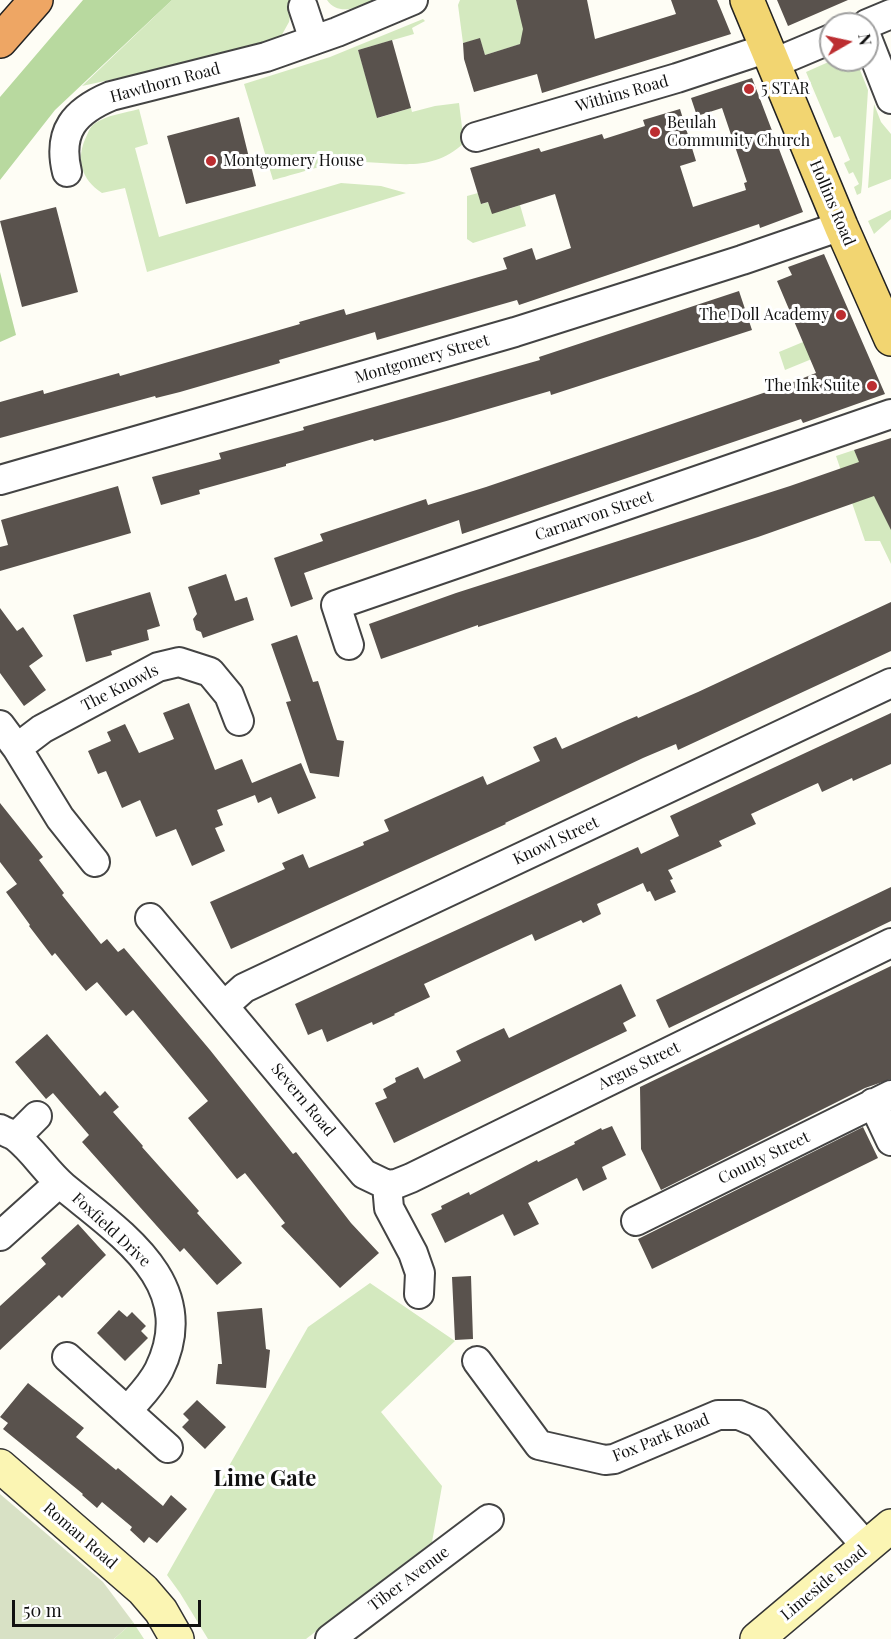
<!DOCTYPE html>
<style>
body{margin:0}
#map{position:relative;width:891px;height:1639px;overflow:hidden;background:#fefdf5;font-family:"Playfair Display",serif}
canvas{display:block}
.north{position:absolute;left:819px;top:12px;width:60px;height:60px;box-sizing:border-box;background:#fff;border:2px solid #a0a0a0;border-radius:50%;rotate:81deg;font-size:16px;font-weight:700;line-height:24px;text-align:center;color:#111}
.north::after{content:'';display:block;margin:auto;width:21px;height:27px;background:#bc2e31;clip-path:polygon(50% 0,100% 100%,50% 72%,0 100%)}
.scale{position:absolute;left:12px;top:1600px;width:189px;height:27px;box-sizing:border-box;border:3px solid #111;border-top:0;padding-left:8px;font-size:18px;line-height:21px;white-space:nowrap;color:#111;-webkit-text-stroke:4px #fff;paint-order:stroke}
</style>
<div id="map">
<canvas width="891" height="1639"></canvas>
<div class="north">N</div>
<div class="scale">50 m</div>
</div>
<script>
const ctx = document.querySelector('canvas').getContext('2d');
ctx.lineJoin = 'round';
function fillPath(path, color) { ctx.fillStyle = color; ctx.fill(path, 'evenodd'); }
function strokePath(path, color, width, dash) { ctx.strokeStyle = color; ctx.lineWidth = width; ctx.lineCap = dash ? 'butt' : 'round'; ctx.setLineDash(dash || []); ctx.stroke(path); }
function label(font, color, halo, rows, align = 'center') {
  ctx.font = font + ' "Playfair Display",serif'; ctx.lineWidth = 6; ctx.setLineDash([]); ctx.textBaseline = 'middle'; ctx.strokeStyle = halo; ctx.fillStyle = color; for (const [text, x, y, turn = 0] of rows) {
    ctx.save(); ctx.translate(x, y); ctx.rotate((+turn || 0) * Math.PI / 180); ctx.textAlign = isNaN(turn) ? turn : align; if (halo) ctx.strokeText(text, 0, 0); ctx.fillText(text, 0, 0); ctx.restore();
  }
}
const green = new Path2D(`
 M172 0H293L289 22 279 40 196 61 82 86Z
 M327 0H373C359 7 339 17 327 0Z
 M460 0H516L537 74 533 75 524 43 485 55 480 39 463 43 458 5Z
 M423 19 425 21 412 28 414 34 358 50 378 118 411 108 412 112 435 106 459 103 464 143C428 177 388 159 345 162 325 164 293 175 273 180L244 84 330 57Z
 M833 60H856L868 90 862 184 861 193 857 195 854 187 859 184 853 172 849 174 844 163 850 160 840 136 834 138 806 72Z
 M874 104 881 122 891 134V179L868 188Z
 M139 109 148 144 135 148 159 237 341 183 381 186 406 193 147 272 125 188 102 193C81 179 75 159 87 135 89 131 90 127 94 124 106 115 125 113 139 109Z
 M478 193 482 204 505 197 509 209 520 205 526 226 473 243 467 239V196Z
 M891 210V219L874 234 868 221Z
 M803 342 824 354 785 370 779 352Z
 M854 450 891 528V564L880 541H865L836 456Z
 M370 1283 455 1341 381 1412 442 1486 432 1542 306 1639H208L180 1593 167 1575 308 1327Z
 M133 1622 144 1639H114Z`);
const forest = new Path2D(`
 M83 0H172L55 110 0 180V97Z
 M0 272 16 335 0 342Z`);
const cemetery = new Path2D(`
 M0 1494 103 1582 133 1622 114 1639H0Z`);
const building = new Path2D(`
 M516 0H587L595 39 676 14 671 0H717L731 34 542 93 537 74 474 92 464 59 463 43 480 38 485 55 520 44 523 29Z
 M777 0H848L788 26Z
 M392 40 411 108 377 118 358 50Z
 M752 78 803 212 760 228 759 224 519 305 517 300 377 340 375 332 279 360 280 363 180 392 156 398 155 396 0 438V402L43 390 44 394 119 373 120 376 300 324 299 322 344 309 346 315 447 286 507 269 503 258 532 248 536 260 571 248 555 194 492 214 488 202 481 204 470 168 539 148 541 152 602 134 604 139 645 126 643 120 680 109 696 161 680 166 693 207 746 190 744 183 747 182 722 108 697 116 691 98Z
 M239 117 256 186 186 204 167 136Z
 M56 207 78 292 22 307 0 221Z
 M824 254 885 394 803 423 801 419 462 534 459 520 304 573 313 599 291 607 274 558 323 541 320 534 426 499 428 505 486 487 778 388 816 373 777 281 792 275 788 267Z
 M739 291 752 330 551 395 550 391 450 420 374 441 373 439 286 464V466L199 490 200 494 161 505 152 477 221 459 219 453 304 430 303 427 540 360 539 357Z
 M891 438V530L874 496 758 537 478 627V625L381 659 369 624 456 593 790 486 859 462 854 450Z
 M118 486 131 533 0 571V547L8 545 1 520Z
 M226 574 235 601 247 597 254 620 203 638 201 632 196 630 193 619 197 614 188 587Z
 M150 592 160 626 147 630 149 640 111 651 112 655 86 662 73 615Z
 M891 602V651L678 750 676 744 643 758 505 823 506 824 231 949 210 902 285 869 282 863 303 854 309 868 364 845 363 842 389 831 384 820 483 776 487 785 540 761 533 747 556 737 562 749 625 721 637 716 638 718 698 692Z
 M0 608 17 631 23 627 43 656 29 666 46 690 24 706 0 673Z
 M297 635 313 682 318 681 337 740 344 741 339 777 310 773 286 702 291 701 271 644Z
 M189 703 215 770 242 759 252 783 301 763 316 798 278 814 271 797 258 803 255 795 217 810 223 825 215 828 225 851 192 866 176 829 156 837 140 800 122 808 106 771 98 774 88 751 111 741 107 732 125 724 139 753 174 739 163 713Z
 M891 713V764L853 781 852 778 822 792 818 783 751 814 756 824 719 841 722 846 668 870 673 879 670 880 676 892 655 901 650 891 647 892 643 883 597 904 601 914 583 923 581 920 535 941 532 934 424 984 430 997 394 1014 395 1015 373 1025 372 1022 327 1042 322 1029 308 1035 295 1004 638 847 641 854 679 836 670 816Z
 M0 803 43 857 39 860 64 893 62 895 101 944 107 939 118 952 124 948 210 1050 293 1154 296 1152 351 1223 379 1253 340 1288 281 1226 285 1223 245 1173 237 1179 188 1118 208 1101 133 1010 126 1016 97 982 86 991 55 953 52 956 29 926 30 925 6 892 17 884 0 862Z
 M891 887V921L669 1028 656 1000Z
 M891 966V1079L865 1088 661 1190 641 1149 640 1087Z
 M621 984 636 1016 623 1023 627 1031 394 1143 375 1103 387 1098 383 1089 396 1082 395 1078 418 1067 424 1079 461 1061 456 1051 468 1045 504 1028 509 1038Z
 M47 1034 100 1096 105 1091 119 1107 113 1112 143 1146 142 1147 199 1211 197 1213 242 1263 217 1285 184 1248 180 1252 82 1142 89 1135 53 1093 46 1099 15 1062Z
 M612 1126 626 1155 602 1167 607 1179 583 1191 577 1178 528 1203 539 1224 514 1236 503 1214 445 1243 431 1214 442 1209 441 1206 469 1192 470 1195 537 1160 538 1162 575 1144 574 1142 601 1128 602 1130Z
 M863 1127 878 1158 652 1269 638 1239Z
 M78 1224 106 1255 62 1298 59 1295 0 1350V1306L46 1264 41 1258Z
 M471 1276 473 1339 455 1340 452 1277Z
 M262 1308 266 1349 270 1350 266 1388 216 1384 218 1364H222L217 1312Z
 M119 1310 127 1317 132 1312 146 1326 141 1331 148 1338 125 1361 97 1333Z
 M28 1383 84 1428 76 1437 116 1470 118 1468 163 1506 171 1495 187 1509 157 1543 149 1537 144 1543 130 1530 132 1527 102 1502 97 1508 82 1495 83 1494 3 1429 8 1423 0 1417Z
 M197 1400 226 1427 205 1449 182 1427 189 1420 183 1414Z`);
const street = new Path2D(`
 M303 7 314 40
 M867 24 891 14
 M867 38 891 99
 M774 63 831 39
 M476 137 677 78 768 48
 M67 172C57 131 75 111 111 96L266 57 337 32 413 0
 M0 480 515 332 742 260 841 226
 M349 645 336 605 891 414
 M0 725 17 748 60 818 95 862
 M17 748 42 729 158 667 179 662 210 672 229 695 239 721
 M150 918 364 1174 387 1185
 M225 1005 244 988 891 683
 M873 1103 891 1141
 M0 1129C5 1132 12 1134 16 1137 34 1151 46 1172 64 1187 121 1234 201 1284 159 1370 151 1386 139 1397 128 1410
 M16 1137 37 1116
 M387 1185 396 1184 411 1178 891 943
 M387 1185 389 1208 413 1253 420 1273 419 1294
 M636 1221 891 1095
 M0 1236 59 1183
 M67 1357 168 1448
 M477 1361 539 1445 605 1460 614 1459 718 1415H739L758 1423 867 1547
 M330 1639 489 1519`);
const secondary = new Path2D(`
 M0 1466 143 1590 161 1611 177 1639
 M757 1639 891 1526`);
const primary = new Path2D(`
 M747 0 841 226 891 339`);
const highway = new Path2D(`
 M0 41 36 0`);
const markers = [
 [749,89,6,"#bc2e31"],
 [655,132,6,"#bc2e31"],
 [211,161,6,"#bc2e31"],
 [841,315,6,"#bc2e31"],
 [872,386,6,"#bc2e31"]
];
const streetNames = [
 ["Hawthorn Road",165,83,-15],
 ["Withins Road",622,94,-16],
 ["Hollins Road",832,203,67],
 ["Montgomery Street",422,359,-16],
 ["Carnarvon Street",594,516,-19],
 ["The Knowls",120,688,-27],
 ["Knowl Street",556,841,-25],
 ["Argus Street",639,1066,-26],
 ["Severn Road",303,1100,50],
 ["County Street",764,1158,-26],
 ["Foxfield Drive",111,1230,43],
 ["Fox Park Road",661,1438,-22],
 ["Roman Road",80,1536,41],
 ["Tiber Avenue",409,1579,-37],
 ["Limeside Road",824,1583,-40]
];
const poiNames = [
 ["5 STAR",761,89],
 ["Beulah",667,123],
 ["Community Church",667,141],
 ["Montgomery House",223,161],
 ["The Doll Academy",829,315,"right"],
 ["The Ink Suite",860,386,"right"]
];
const districtNames = [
 ["Lime Gate",265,1479]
];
fillPath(green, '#d4e9bf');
fillPath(forest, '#b8d99f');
fillPath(cemetery, '#d8e1c5');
fillPath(building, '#59524d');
strokePath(street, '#444', 32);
strokePath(secondary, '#333', 36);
strokePath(primary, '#222', 36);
strokePath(highway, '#222', 36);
strokePath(street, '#fff', 28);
strokePath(secondary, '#fbf5b3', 33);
strokePath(primary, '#f2d571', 33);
strokePath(highway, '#eea664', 33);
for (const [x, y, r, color] of markers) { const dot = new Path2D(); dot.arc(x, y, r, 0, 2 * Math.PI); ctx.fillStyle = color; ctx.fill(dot); strokePath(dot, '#fff', 2); }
label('16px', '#111', '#fff', streetNames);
label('16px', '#111', '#fff', poiNames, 'left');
label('bold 22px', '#111', '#fff', districtNames);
</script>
